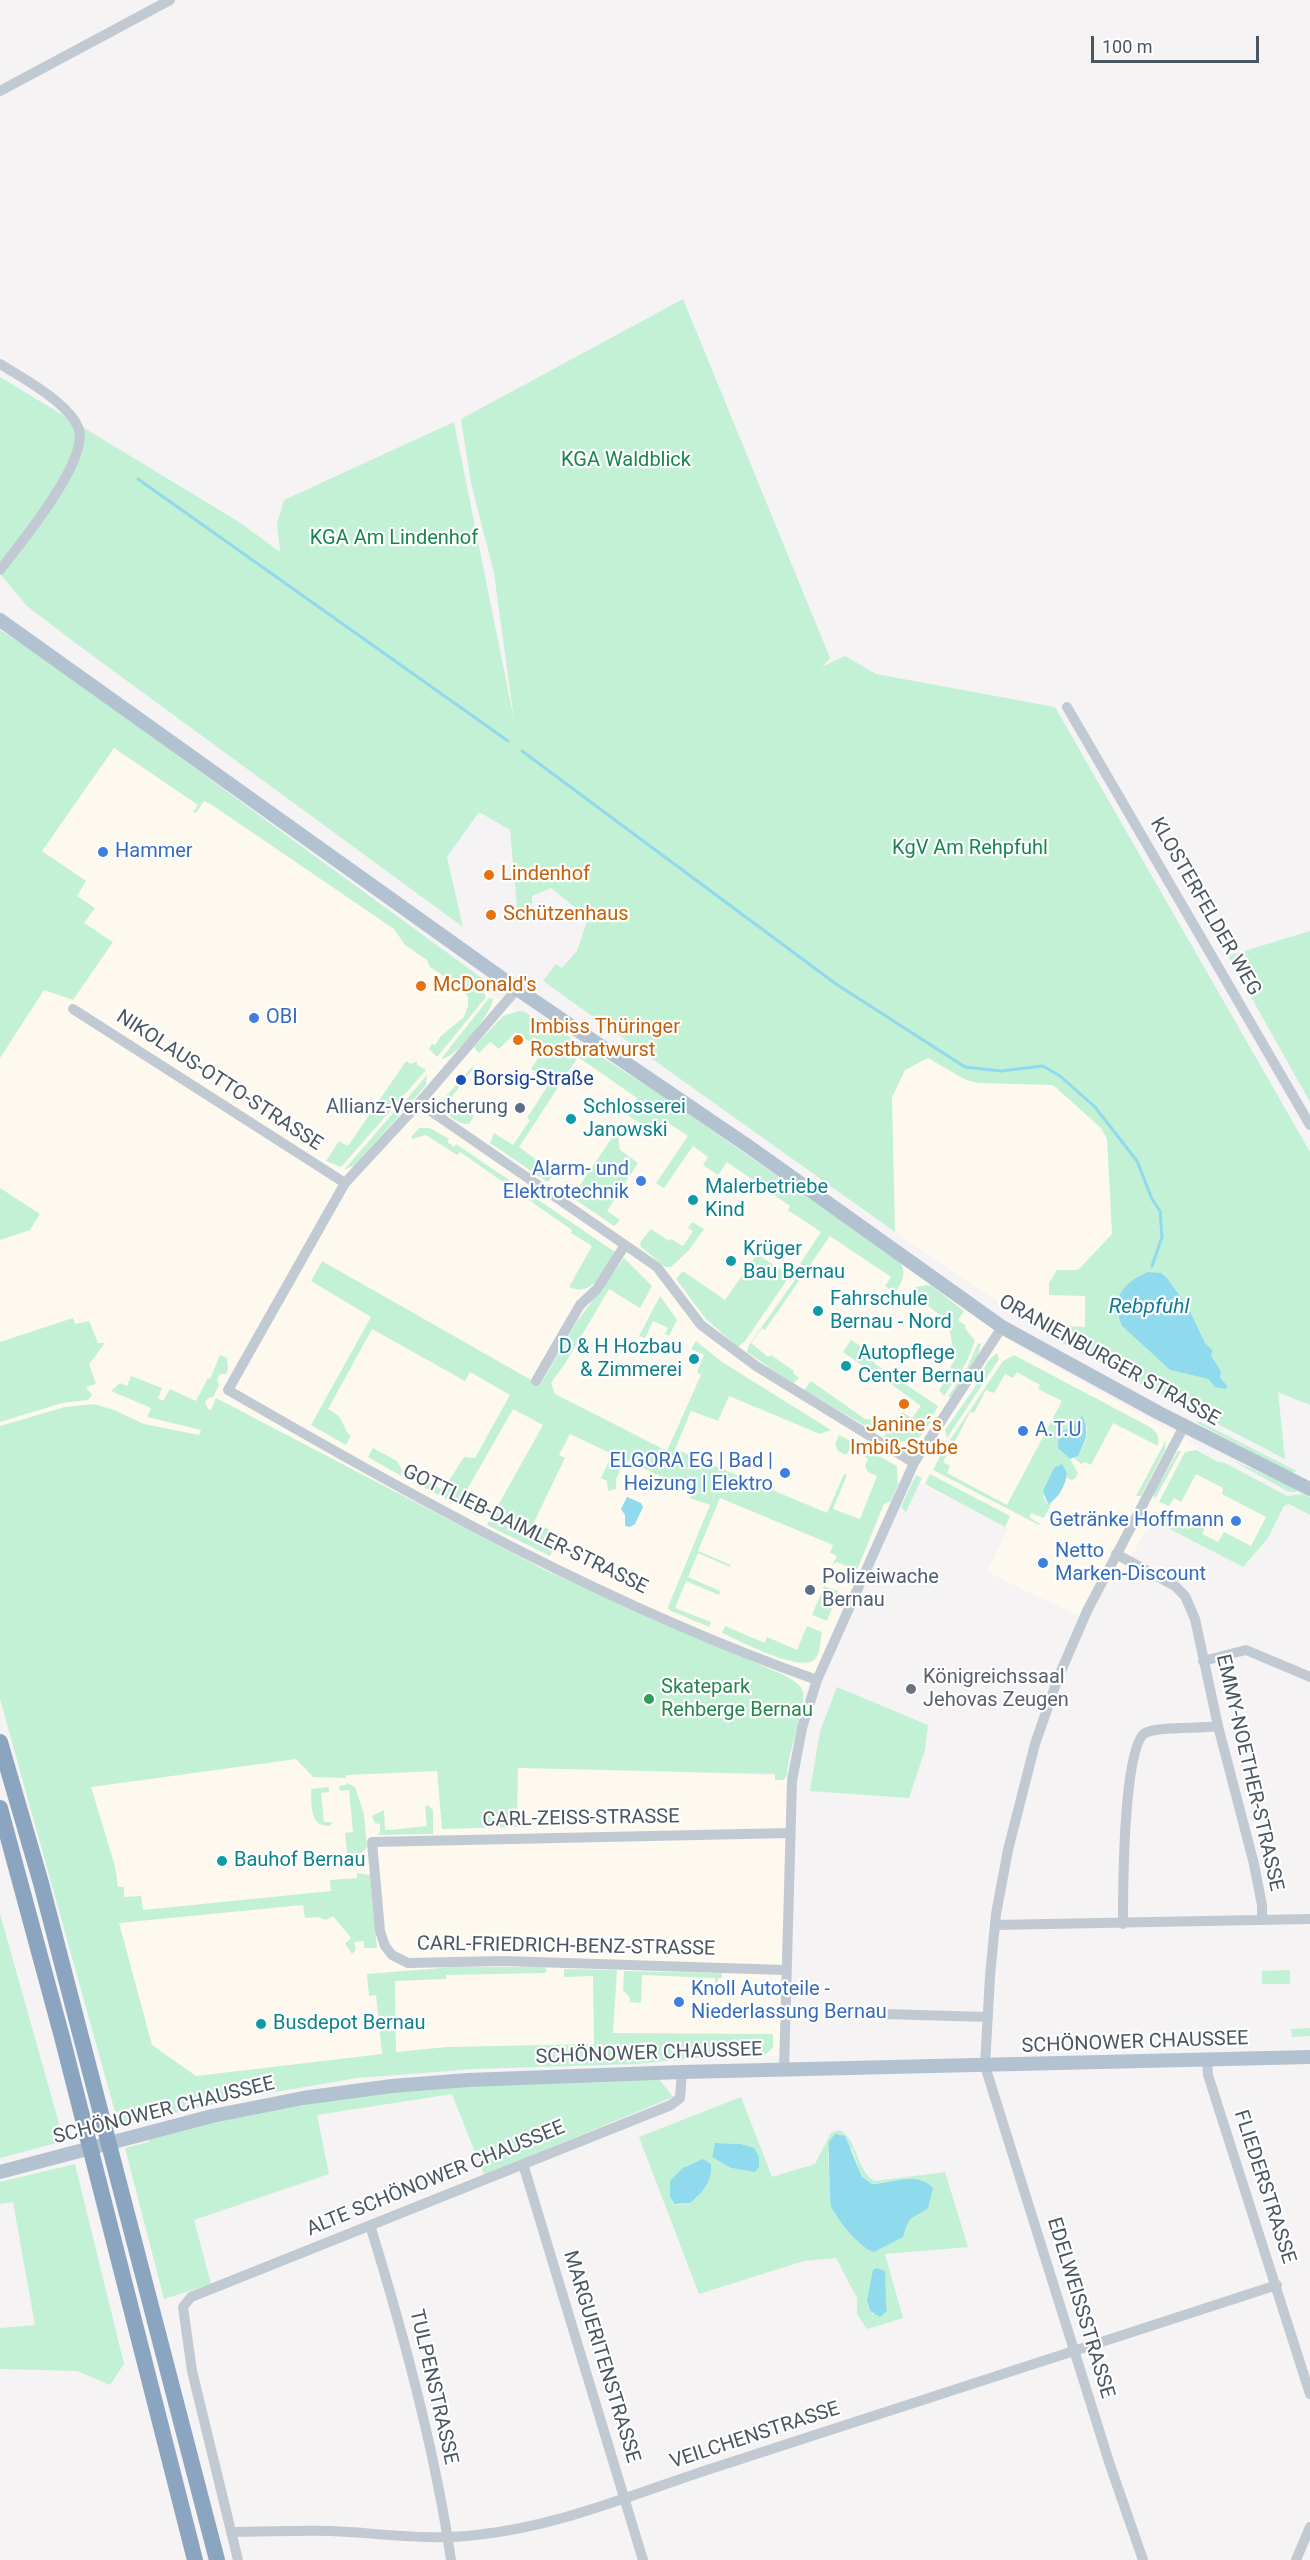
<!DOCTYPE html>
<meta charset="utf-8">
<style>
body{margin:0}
#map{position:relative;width:1310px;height:2560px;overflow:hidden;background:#f5f3f3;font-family:Roboto,sans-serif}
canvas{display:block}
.scale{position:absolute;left:1091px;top:36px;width:168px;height:27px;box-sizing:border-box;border:3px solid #4a5661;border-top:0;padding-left:8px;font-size:18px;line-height:21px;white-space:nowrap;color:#4a5661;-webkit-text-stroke:4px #fff;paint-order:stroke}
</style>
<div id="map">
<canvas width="1310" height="2560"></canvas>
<div class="scale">100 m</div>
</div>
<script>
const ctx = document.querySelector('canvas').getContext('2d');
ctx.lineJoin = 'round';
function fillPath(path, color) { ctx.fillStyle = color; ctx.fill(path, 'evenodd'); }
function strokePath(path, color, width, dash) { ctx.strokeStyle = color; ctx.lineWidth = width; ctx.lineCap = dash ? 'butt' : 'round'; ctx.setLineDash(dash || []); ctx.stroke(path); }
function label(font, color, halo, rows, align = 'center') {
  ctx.font = font + ' Roboto,sans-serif'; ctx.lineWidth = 4.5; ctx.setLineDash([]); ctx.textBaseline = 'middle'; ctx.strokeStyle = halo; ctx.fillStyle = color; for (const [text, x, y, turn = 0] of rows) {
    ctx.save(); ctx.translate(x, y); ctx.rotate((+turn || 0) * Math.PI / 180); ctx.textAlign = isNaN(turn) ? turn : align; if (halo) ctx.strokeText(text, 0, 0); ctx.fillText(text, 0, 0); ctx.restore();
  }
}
const commercial = new Path2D(`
 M103 724 745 1170 900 1261 1016 1345 1199 1447 1193 1459 1284 1506 1268 1538 1243 1567 1151 1520 1117 1583 1099 1575 1079 1616 987 1572 1008 1528 902 1474 825 1651 803 1696V1691L545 1570 216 1398 199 1435 144 1424 114 1410 65 1407 0 1426V1004L12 850Z
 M866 1005 1034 1065 1131 1155 1094 1359 1043 1333 859 1207Z
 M296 1759 787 1776 784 1943 779 2056 711 2057 636 2064 534 2066 415 2072 308 2085 183 2112 152 2045 114 1910 91 1787Z`);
const green = new Path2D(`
 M683 299 830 658 822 667 845 656 876 674 1055 707 1310 1152V1405L1278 1392 1285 1459 1043 1333 1047 1325 1085 1327V1296L1049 1295V1283L1057 1270H1078L1112 1234 1107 1139 1101 1128 1053 1085 978 1083 966 1080 928 1058 905 1070 892 1097 895 1232 543 981 556 964 562 968 577 951 588 918 551 888 532 896V922L518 919 510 830 479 812 447 857 463 927 74 642 27 606 0 574V377L239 522 280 552 277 524 284 500 454 422 514 720 494 573 471 483 461 419ZM1167 1278 1188 1307 1205 1343 1213 1351 1211 1354 1221 1371 1220 1378 1227 1385 1215 1387 1208 1379 1170 1370 1122 1326Z
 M0 630 29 648 159 742 483 979 481 987 486 997 437 1057 429 1049 432 1044 435 1045 441 1036 464 1017 468 1006V997L460 987 430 967 427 960 405 945 394 929 212 805 204 801 196 813 193 812 198 805 114 748 42 851 86 881 77 896 95 908 84 923 113 942 73 1000 44 990 0 1058Z
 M1310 931V1102L1228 956Z
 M489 998 493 999C491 1014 456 1059 441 1059Z
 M519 1011 525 1012 536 1021 539 1018 657 1092 899 1261C908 1273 902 1282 895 1293L885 1286 891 1277 830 1236 767 1327 765 1330 762 1328 751 1343 768 1357 771 1355 794 1371 793 1373 799 1378 793 1384 747 1352 749 1345 804 1267 800 1264 821 1232 788 1210 790 1206 727 1162 718 1175 703 1165 708 1157 693 1146 664 1188 656 1183 688 1136 667 1122 656 1137 643 1128 644 1126 626 1114 637 1098 578 1057 519 1147 554 1173 549 1181H546L490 1143 494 1133 513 1145 530 1120 527 1118 551 1081 531 1069 539 1057 535 1053 538 1048 533 1045 536 1039 533 1037 530 1042 516 1032 499 1049 490 1042 479 1053 474 1047 503 1016Z
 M406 1061 411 1064 417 1061V1065L426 1070 341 1167 326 1161 339 1141 348 1146Z
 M472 1067 474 1068 450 1099 474 1116 469 1124C457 1125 445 1113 440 1103Z
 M427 1075 426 1085 403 1112 399 1108Z
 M394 1112 399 1116 355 1165 344 1170Z
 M419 1128H430L449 1139 447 1142 454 1147 456 1144 615 1252C603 1270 594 1298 569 1287L592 1246 571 1233 572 1230 460 1152 457 1155 426 1135 413 1139 411 1137Z
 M615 1133 618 1136 620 1150 638 1163 607 1211 620 1220 614 1226 561 1190 566 1181 578 1188Z
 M0 1188 40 1214 30 1230 0 1240Z
 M692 1222 704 1229 689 1250 671 1267H665L640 1246 641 1241 651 1229 669 1241 671 1239 683 1246 693 1231 688 1228Z
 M757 1254 787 1274V1280L745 1341 738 1347 706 1319 676 1279 683 1271 725 1300Z
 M624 1258 652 1286 640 1308 609 1289 566 1362 551 1383 555 1394 667 1451 701 1375 697 1372 704 1355 691 1349 696 1341 722 1362 831 1430 820 1434 729 1396 718 1421 691 1411 675 1449 827 1513 844 1474 847 1475 833 1509 860 1519 877 1476 868 1472 865 1466 868 1459 851 1448 846 1455 838 1451 835 1444 839 1435 897 1466 898 1485 891 1501 884 1504 854 1577 845 1574 848 1567 837 1562 832 1566 837 1556 830 1553 833 1545 720 1498 698 1551 731 1565 730 1567 698 1553 688 1577 720 1591 719 1595 686 1581 675 1608 711 1622 709 1627 669 1610 668 1607 710 1505 690 1498 691 1490 625 1460 616 1479V1489L608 1491 607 1481 601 1478 612 1454 570 1434 559 1455 565 1458 534 1522 560 1535 550 1556 487 1525 543 1425 513 1409 465 1493 485 1504 478 1516 414 1482 423 1479 443 1490 464 1457 475 1458 510 1395 470 1372 465 1381 372 1329 328 1409 339 1416 347 1432 351 1436 346 1445 311 1425 371 1317 311 1281 322 1261 540 1385 576 1323Z
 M927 1285 932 1286 964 1311 958 1320 966 1326 965 1328 975 1341 966 1363 944 1396 939 1390 953 1370 950 1367 955 1360 948 1321 911 1293 916 1287Z
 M660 1296 677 1320 669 1336 665 1334 668 1328 653 1321 645 1338 639 1336Z
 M73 1318 75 1324 89 1321 98 1343H105L89 1364 96 1384 86 1387 92 1395 88 1400 62 1403 0 1422V1342Z
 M851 1340 869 1352 875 1364 938 1406 925 1431 915 1441 901 1442 884 1437 890 1426 902 1412 912 1418 921 1406 887 1381 888 1379 882 1375 876 1383 874 1381 877 1376 843 1352Z
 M978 1343 981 1344 978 1355 951 1397H948L968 1366Z
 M997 1353 999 1359 947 1438 945 1430 973 1390 988 1361Z
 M220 1355 227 1358 228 1370 226 1374H220L217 1380 219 1385 213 1397 208 1398 205 1402 208 1409 211 1410 216 1398 545 1570 786 1676C792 1680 801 1684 803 1692 806 1706 787 1755 787 1776L783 1780H775V1774L518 1768 517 1827 442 1829 437 1771 347 1775 345 1778 313 1777 296 1759 91 1787 115 1866 118 1887H124V1897L141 1896 143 1910 331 1891 330 1880 357 1878V1873L370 1875 377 1948H364V1941L354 1942 356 1950 352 1954 345 1944 351 1938 333 1916 326 1920 318 1917 305 1918 303 1905 119 1923 152 2045 196 2076 382 2054 376 1995 369 1996 367 1974 453 1967H545L547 1971 544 1973 446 1975V1979L395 1981 396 2052 447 2047 594 2044 593 1976 564 1977V1969L617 1970 613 2033 773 2034V2048L763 2056 710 2057 636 2064 474 2069 358 2078 245 2097 119 2126 0 1699V1426L65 1407 94 1404 114 1410 144 1424 199 1435 201 1430 147 1417 151 1408 111 1391 120 1383 127 1386 131 1376 162 1388 158 1398 163 1401 170 1389 196 1401 208 1378 210 1379Z
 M1014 1355 1150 1427C1157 1432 1160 1437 1158 1446L1113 1423 1091 1465 1085 1462 1081 1464 1074 1458C1083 1452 1088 1437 1087 1426L1076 1424 1070 1426 1064 1453 1070 1459 1078 1473 1075 1479 1071 1480 1067 1478V1473L1043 1496 1047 1504 1052 1502 1044 1518 1031 1513 1029 1517 1040 1524 1039 1525 933 1470 942 1452 947 1455 943 1462 950 1466 947 1473 1007 1505 1062 1401 1038 1389 1040 1385 1017 1372 1013 1378 1005 1374 994 1393 986 1390 974 1413 970 1412 954 1443 950 1440 1003 1361Z
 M811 1381 865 1419 879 1420 874 1431 804 1390Z
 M1198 1421 1297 1471 1292 1473 1197 1423Z
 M1166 1440 1165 1450 1141 1496H1136Z
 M373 1448 397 1461 402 1470 401 1476 368 1457Z
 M1196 1450 1218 1462 1225 1463 1287 1496 1303 1494 1310 1497V1515L1289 1504 1284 1506 1268 1538 1243 1567 1152 1520 1155 1512 1189 1529 1200 1521 1206 1525 1202 1534 1218 1542 1224 1532 1251 1546 1266 1517 1222 1494 1223 1488 1196 1474 1181 1502 1174 1498 1169 1506 1159 1502 1185 1452Z
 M1178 1451H1181L1155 1499 1153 1494Z
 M1230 1459 1297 1489 1296 1492H1289Z
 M930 1474 1010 1516 1005 1527 925 1484Z
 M916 1475 922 1478 906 1512 901 1507Z
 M841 1584 827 1621 812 1615 824 1586 838 1591Z
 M725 1626 765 1643 767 1637 797 1650 807 1626 822 1632C820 1641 821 1652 815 1659 802 1674 738 1640 722 1633Z
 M837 1687 928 1725 925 1750 909 1798 810 1791 820 1731Z
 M347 1783 355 1787 364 1814 367 1847C363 1854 354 1857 347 1853L345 1833 353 1832 349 1790 340 1791 339 1786 346 1785Z
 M329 1787V1792L321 1793 324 1822H332L330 1826C309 1827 312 1805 311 1789Z
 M428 1805 433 1810V1834L377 1835 380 1833V1824L375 1823 372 1816 384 1810 385 1830H390L427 1826 425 1806Z
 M0 1914 64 2141 0 2158Z
 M1290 1970V1984H1262V1971Z
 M624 1971 722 1973V1978H718L717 1992 715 1993V1978L642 1975 641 2003 630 2002V1998L623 1990Z
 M1310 2028V2036L1292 2037 1291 2029Z
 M659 2079 673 2097 484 2175 452 2094 317 2115 329 2174 194 2220 211 2284 164 2299 125 2148 149 2142 148 2138C205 2124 260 2110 318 2101 431 2084 545 2083 659 2079Z
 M741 2097 772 2177 815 2164 831 2133 839 2130C859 2139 855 2171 875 2181L945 2172 968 2247 885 2254 903 2318 867 2329 857 2314V2298L836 2258 804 2261 699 2294 639 2137ZM715 2143 741 2144 754 2148 755 2172 731 2168 712 2157ZM852 2149 862 2177 872 2184 900 2180 922 2212 913 2215 906 2223 857 2240 834 2214 830 2192 828 2153ZM689 2164 698 2197 690 2203 678 2205 670 2197V2181ZM886 2279 884 2296 873 2315C865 2306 867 2294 872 2283Z
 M75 2164 124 2364 110 2385 77 2371 0 2369V2328L35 2325 13 2202 0 2204V2182Z`);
const water = new Path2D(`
 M1148 1272 1161 1273 1167 1278 1188 1307 1205 1343 1213 1351 1211 1355 1221 1371 1220 1378 1227 1385 1226 1389 1215 1387 1208 1379 1170 1370 1122 1326C1111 1298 1121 1284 1148 1272Z
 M1082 1416C1090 1432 1086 1440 1078 1456L1070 1459 1058 1448 1059 1433 1076 1424Z
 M1062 1464 1067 1473C1066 1485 1058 1499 1048 1504L1043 1491 1054 1468Z
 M627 1497 641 1503 643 1507 635 1524 630 1527 625 1526V1515L621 1509Z
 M835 2134 845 2136 862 2177 872 2184C892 2183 918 2171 933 2188L928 2208C911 2221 910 2212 903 2237L874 2252C862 2250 835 2218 831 2206 830 2200 828 2145 829 2141 831 2139 833 2137 835 2134Z
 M715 2143 741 2144 754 2148 759 2157V2167L755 2172 731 2168 712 2157Z
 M703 2159 711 2164C713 2180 702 2194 690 2203L675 2204 670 2197V2181L683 2168Z
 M876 2268 885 2271C886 2285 885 2298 887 2311L880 2317 870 2311 867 2300 873 2270Z`);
const stream = new Path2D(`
 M138 479 508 741
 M522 751 836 984 965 1067 1001 1071 1043 1066 1060 1076 1095 1107 1137 1161 1152 1199 1160 1211 1162 1237 1152 1266`);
const minor = new Path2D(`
 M0 91 170 0
 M0 364C23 378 67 402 78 427 92 458 19 545 0 570
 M1067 707 1310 1125
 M517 989 419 1103 345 1183 228 1390C418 1500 610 1607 817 1680
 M73 1009 345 1183
 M419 1103 657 1267 701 1325 756 1366 914 1463
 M536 1381 580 1305 597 1289 625 1245
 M1116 1554 1175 1586 1185 1596 1195 1619 1218 1726 1254 1864 1262 1905V1919
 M1203 1661 1246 1650 1310 1677
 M1123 1924C1123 1895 1123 1746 1145 1733 1157 1726 1201 1729 1218 1726
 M995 1925 1310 1919
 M786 1970 503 1961 408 1963 392 1955 385 1946 380 1931 372 1842 790 1833
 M884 2014 988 2017
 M1207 2060 1208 2075 1310 2394
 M784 2069 792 1781 802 1728 817 1680 914 1463 1002 1327
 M523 2164 643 2560
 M370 2225C403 2332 435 2449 451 2560
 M231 2532C264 2532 298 2530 331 2531 379 2533 428 2541 476 2535 555 2527 629 2496 704 2471L1277 2285
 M238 2560 192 2371 183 2307 191 2297 671 2105 680 2098 682 2072
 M1143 2560 1110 2465 985 2066 990 1976 996 1914 1008 1850 1035 1744 1058 1678 1087 1611 1184 1426
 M1296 2560 1310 2527`);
const major = new Path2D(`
 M0 620 517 989 748 1146 1002 1327 1159 1413 1310 1489
 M0 2172 212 2116 303 2098 392 2086 468 2080 682 2072 1310 2057`);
const highway = new Path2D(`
 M0 1742 41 1883 217 2560
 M0 1808 62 2037 195 2560`);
const markers = [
 [103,852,6,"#3f7fe0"],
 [489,875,6,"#e8710a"],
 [491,915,6,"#e8710a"],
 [421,986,6,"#e8710a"],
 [254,1018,6,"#3f7fe0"],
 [518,1040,6,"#e8710a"],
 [461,1080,6,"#1a4fb4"],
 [520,1108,6,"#5c6f8a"],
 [571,1119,6,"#0f9aa8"],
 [641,1181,6,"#3f7fe0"],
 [693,1200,6,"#0f9aa8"],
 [731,1261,6,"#0f9aa8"],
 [818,1311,6,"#0f9aa8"],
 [694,1359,6,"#0f9aa8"],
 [846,1366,6,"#0f9aa8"],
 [904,1404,6,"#e8710a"],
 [1023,1431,6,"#3f7fe0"],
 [785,1473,6,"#3f7fe0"],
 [1236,1521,6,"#3f7fe0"],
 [1043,1563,6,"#3f7fe0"],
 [810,1590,6,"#5c6f8a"],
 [911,1689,6,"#6b7280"],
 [649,1699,6,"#2e9e5b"],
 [222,1861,6,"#0f9aa8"],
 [679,2002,6,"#3f7fe0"],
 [261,2024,6,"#0f9aa8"]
];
const parkNames = [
 ["KGA Waldblick",626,461],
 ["KGA Am Lindenhof",394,539],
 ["KgV Am Rehpfuhl",970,849]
];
const shopNames = [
 ["Hammer",115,852],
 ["OBI",266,1018],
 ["Alarm- und",629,1170,"right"],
 ["Elektrotechnik",629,1193,"right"],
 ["A.T.U",1035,1431],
 ["ELGORA EG | Bad |",773,1462,"right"],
 ["Heizung | Elektro",773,1485,"right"],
 ["Getränke Hoffmann",1224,1521,"right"],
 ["Netto",1055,1552],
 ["Marken-Discount",1055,1575],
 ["Knoll Autoteile -",691,1990],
 ["Niederlassung Bernau",691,2013]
];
const foodNames = [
 ["Lindenhof",501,875],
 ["Schützenhaus",503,915],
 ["McDonald's",433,986],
 ["Imbiss Thüringer",530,1028],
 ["Rostbratwurst",530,1051],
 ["Janine´s",904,1426,"center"],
 ["Imbiß-Stube",904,1449,"center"]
];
const streetNames = [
 ["KLOSTERFELDER WEG",1205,907,60],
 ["NIKOLAUS-OTTO-STRASSE",219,1081,33],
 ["ORANIENBURGER STRASSE",1109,1361,29],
 ["GOTTLIEB-DAIMLER-STRASSE",525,1530,26],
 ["EMMY-NOETHER-STRASSE",1249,1773,77],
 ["CARL-ZEISS-STRASSE",581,1819,-1],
 ["CARL-FRIEDRICH-BENZ-STRASSE",566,1947,1],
 ["SCHÖNOWER CHAUSSEE",1135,2043,-2],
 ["SCHÖNOWER CHAUSSEE",649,2054,-2],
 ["SCHÖNOWER CHAUSSEE",164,2111,-14],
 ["ALTE SCHÖNOWER CHAUSSEE",436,2179,-22],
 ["FLIEDERSTRASSE",1264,2187,72],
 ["EDELWEISSSTRASSE",1080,2308,73],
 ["MARGUERITENSTRASSE",601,2357,73],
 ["TULPENSTRASSE",433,2387,77],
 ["VEILCHENSTRASSE",755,2436,-18]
];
const transitNames = [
 ["Borsig-Straße",473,1080]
];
const serviceNames = [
 ["Allianz-Versicherung",508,1108],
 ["Polizeiwache",822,1578,"left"],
 ["Bernau",822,1601,"left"]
];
const cultureNames = [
 ["Schlosserei",583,1108],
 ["Janowski",583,1131],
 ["Malerbetriebe",705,1188],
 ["Kind",705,1211],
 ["Krüger",743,1250],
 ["Bau Bernau",743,1273],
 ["Fahrschule",830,1300],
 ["Bernau - Nord",830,1323],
 ["D & H Hozbau",682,1348,"right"],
 ["& Zimmerei",682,1371,"right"],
 ["Autopflege",858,1354],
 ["Center Bernau",858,1377],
 ["Bauhof Bernau",234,1861],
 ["Busdepot Bernau",273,2024]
];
const worshipNames = [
 ["Königreichssaal",923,1678],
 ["Jehovas Zeugen",923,1701]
];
const leisureNames = [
 ["Skatepark",661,1688],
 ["Rehberge Bernau",661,1711]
];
const waterNames = [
 ["Rebpfuhl",1149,1308]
];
fillPath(commercial, '#fdf9ef');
fillPath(green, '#c3f1d5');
fillPath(water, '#90daee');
strokePath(stream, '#90daee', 3);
strokePath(minor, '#c1cad2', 10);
strokePath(major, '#b3c2d1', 14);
strokePath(highway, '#8ba5c1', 16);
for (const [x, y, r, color] of markers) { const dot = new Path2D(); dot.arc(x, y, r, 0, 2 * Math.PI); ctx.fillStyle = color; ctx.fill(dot); strokePath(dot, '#fff', 2); }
label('20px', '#17864f', '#fff', parkNames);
label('20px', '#366cbe', '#fff', shopNames, 'left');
label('20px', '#c56008', '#fff', foodNames, 'left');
label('20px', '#4a5661', '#fff', streetNames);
label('20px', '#164399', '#fff', transitNames, 'left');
label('20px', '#4e5e75', '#fff', serviceNames, 'right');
label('20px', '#0d838f', '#fff', cultureNames, 'left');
label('20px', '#5b616d', '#fff', worshipNames, 'left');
label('20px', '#27864d', '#fff', leisureNames, 'left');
label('italic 21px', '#0c7c9b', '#fff', waterNames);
</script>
